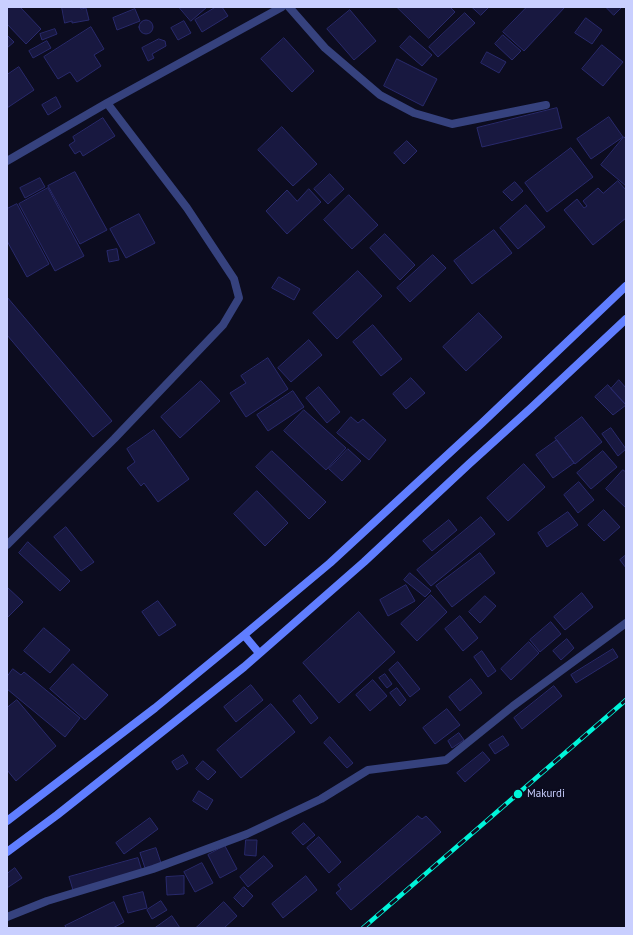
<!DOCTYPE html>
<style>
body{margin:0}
#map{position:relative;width:633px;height:935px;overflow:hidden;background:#0c0c1f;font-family:"PT Sans",sans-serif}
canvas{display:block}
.frame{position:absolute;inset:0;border:8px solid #c9cfff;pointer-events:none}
</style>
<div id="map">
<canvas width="633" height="935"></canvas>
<div class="frame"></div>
</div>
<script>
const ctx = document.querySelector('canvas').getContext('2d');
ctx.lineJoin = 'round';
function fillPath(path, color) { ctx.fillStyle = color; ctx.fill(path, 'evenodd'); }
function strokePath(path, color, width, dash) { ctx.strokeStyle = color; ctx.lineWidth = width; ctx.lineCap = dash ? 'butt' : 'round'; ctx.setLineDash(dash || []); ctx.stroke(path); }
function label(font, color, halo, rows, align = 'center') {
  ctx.font = font + ' "PT Sans",sans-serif'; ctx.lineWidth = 3.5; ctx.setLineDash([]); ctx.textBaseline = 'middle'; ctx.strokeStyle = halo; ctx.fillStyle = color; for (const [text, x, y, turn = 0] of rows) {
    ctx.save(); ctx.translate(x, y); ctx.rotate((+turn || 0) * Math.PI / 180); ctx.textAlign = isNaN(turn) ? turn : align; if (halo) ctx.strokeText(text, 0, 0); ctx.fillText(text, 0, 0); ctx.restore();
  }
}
const building = new Path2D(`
 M9 7H20L41 29 26 44 7 24V9Z
 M62 7H80L81 9 86 8 89 20 72 23V21L65 23Z
 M179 7H207L191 21Z
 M216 7H222L228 16 202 32 195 20Z
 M397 7H450L455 12 429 38Z
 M472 7H489L481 15Z
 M527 7H565L524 51 503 32Z
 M606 7H622L614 15Z
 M135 9 140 21 117 30 113 18Z
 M350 10 376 41 354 60 327 29Z
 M465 13 475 23 438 57 429 47Z
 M586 18 602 30 592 44 575 33Z
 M139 27a7 7 0 1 1 14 0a7 7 0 1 1-14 0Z
 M184 21 191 33 178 40 171 28Z
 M91 27 104 49 94 55 101 66 77 82 70 72 58 79 44 57Z
 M55 29 57 34 42 40 40 34Z
 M7 35 14 42 7 48Z
 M503 35 521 51 512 60 495 44Z
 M410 36 432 55 422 66 400 47Z
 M284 38 314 71 292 92 261 59Z
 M159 39 165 41 166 46 152 54 154 58 148 61 142 48Z
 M47 41 51 48 33 58 29 51Z
 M602 45 623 62 603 86 582 69Z
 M487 52 506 62 499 73 481 63Z
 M397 59 437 79 423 106 384 86Z
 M19 67 34 90 7 108V75Z
 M56 97 61 107 48 115 42 105Z
 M557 108 562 128 482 147 477 128Z
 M609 117 623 137 591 159 577 139Z
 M103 118 115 136 83 156 80 151 75 154 69 145 75 141 73 137Z
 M282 127 317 164 293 186 258 150Z
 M624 137 626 139V186L601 165Z
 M407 141 417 151 404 164 394 153Z
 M571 148 593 177 547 212 525 183Z
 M75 172 107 230 80 244 48 186Z
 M330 174 344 189 328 204 314 189Z
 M40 178 45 187 25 198 20 188Z
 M618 181 626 190V218L593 245 564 210 577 199 584 208 587 206 583 201 598 188 603 193Z
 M515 182 523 191 512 201 503 192Z
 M48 188 84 256 55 271 19 204Z
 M309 189 321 202 287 234 266 211 287 190 297 201Z
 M349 195 378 225 352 249 324 220Z
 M17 204 49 264 27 277 7 241V209Z
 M526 205 545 227 518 249 500 228Z
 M139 214 155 243 126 258 110 229Z
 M494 230 512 253 472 284 454 261Z
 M385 234 415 265 400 280 370 248Z
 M117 249 119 260 109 262 107 251Z
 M433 255 446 268 410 302 397 288Z
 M358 271 382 296 337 339 313 313Z
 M279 277 300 289 294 300 272 288Z
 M7 297 112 421 93 437 7 335Z
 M479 313 502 337 466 371 443 347Z
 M373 325 402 359 381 376 353 342Z
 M309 340 322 355 291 382 278 368Z
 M268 358 288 389 246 417 230 393 246 383 241 376Z
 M411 378 425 393 406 409 393 394Z
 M619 380 626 388V405L611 389Z
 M201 381 220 401 180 438 161 417Z
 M608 385 626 405 613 415 595 397Z
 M319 387 340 412 327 423 306 398Z
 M293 391 304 407 268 431 257 415Z
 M304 410 346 448 326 470 284 431Z
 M351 417 358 423 363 419 386 440 369 460 337 433Z
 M582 417 602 442 575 464 555 438Z
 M611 428 626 449 618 456 602 434Z
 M154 430 189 479 158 502 144 483 141 486 127 468 135 462 127 449Z
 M557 440 574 463 553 478 536 455Z
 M348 449 361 461 342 481 329 469Z
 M272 451 326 502 309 519 256 467Z
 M603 451 617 467 591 489 577 473Z
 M524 464 545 487 508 521 487 498Z
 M623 470 626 472V508L606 489Z
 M579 482 594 500 578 513 564 495Z
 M257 491 288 523 265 546 234 514Z
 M604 510 620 527 604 541 588 525Z
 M568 512 578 525 547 547 538 533Z
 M481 517 495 534 431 586 417 570Z
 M449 520 457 530 432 551 423 541Z
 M66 527 94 562 81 571 54 537Z
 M28 542 70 581 60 591 19 553Z
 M480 553 495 573 452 607 436 586Z
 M626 555V568L620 560Z
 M410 573 431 591 425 597 404 580Z
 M406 585 415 601 388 616 380 600Z
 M7 587 23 602 7 618Z
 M582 593 593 607 565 630 554 617Z
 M431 595 447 612 417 641 401 624Z
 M485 596 496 606 480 623 469 612Z
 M158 601 176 625 159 636 142 612Z
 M359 612 395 652 339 703 303 663Z
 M460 616 478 638 463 651 445 629Z
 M551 622 561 634 540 652 530 640Z
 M44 628 70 650 50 673 24 651Z
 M567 639 574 648 561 660 553 651Z
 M529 642 539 653 511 680 501 669Z
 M613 649 618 657 576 683 571 675Z
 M482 651 496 671 488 677 474 657Z
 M398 662 420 689 410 697 389 670Z
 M73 664 108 695 85 720 50 689Z
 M13 669 21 675 24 672 80 718 65 737 7 689V677Z
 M385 674 392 684 387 688 379 678Z
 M471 679 482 693 460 711 449 697Z
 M373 680 387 696 370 711 356 695Z
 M251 685 263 700 236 722 224 707Z
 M554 686 562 696 522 729 514 718Z
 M397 688 406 700 400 706 390 693Z
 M300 695 318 718 311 724 293 701Z
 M17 700 56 746 16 781 7 770V708Z
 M271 704 295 732 241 778 217 750Z
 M447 709 460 725 435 744 423 728Z
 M459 733 464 740 452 748 448 741Z
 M503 736 509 745 495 754 489 745Z
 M330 737 353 763 347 768 324 743Z
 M483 752 490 760 465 782 457 773Z
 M183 755 188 763 177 770 172 762Z
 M203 761 216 772 208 780 196 769Z
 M199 791 213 800 207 810 193 801Z
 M418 816 422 819 426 816 441 832 351 910 336 893 341 889 338 885Z
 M150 818 158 829 124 854 116 843Z
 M304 823 315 835 303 845 292 833Z
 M319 837 341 862 329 873 307 848Z
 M246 840H257L256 856 245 855Z
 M225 846 237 869 220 878 208 855Z
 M156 848 161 863 145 868 140 853Z
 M264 856 273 866 248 887 240 877Z
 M138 858 142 871 73 890 69 877Z
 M202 863 213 883 195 892 184 872Z
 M15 868 22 878 7 888V874Z
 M184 876V894L167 895 166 877Z
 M306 876 317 890 283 918 272 904Z
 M244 887 253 896 243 907 234 898Z
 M143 892 147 908 128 913 123 897Z
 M161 901 167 910 152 919 147 910Z
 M114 902 124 922 113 928H67L65 926Z
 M224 902 237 916 224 928H196Z
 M172 916 180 928H155Z`);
const street = new Path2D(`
 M289 7 325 48 380 95 414 113 452 124 546 105
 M7 161 107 103 282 7
 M7 545 114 439 223 325 239 298 234 279 187 208 107 103
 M7 917 47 901 153 869 247 834 321 799 368 770 446 760 513 706 626 623`);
const secondary = new Path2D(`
 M244 635 259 653
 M7 821 155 708 244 635 330 563 482 423 626 286
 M7 852 57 815 244 667 364 562 469 464 531 408 626 319`);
const rail = new Path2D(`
 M363 928 626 700`);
const markers = [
 [518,794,5,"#00f4d9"]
];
const poiNames = [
 ["Makurdi",527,794]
];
fillPath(building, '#181840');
strokePath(building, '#292a6c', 1);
strokePath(street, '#36427e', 8);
strokePath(secondary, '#607eff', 8);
strokePath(rail, '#00f4d9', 4.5);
strokePath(rail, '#0c0c1f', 3, [9]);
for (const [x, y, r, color] of markers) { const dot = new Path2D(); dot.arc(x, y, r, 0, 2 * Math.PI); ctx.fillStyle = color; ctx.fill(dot); strokePath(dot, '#0c0c1f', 1.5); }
label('11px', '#c9cfff', '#0c0c1f', poiNames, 'left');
</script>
